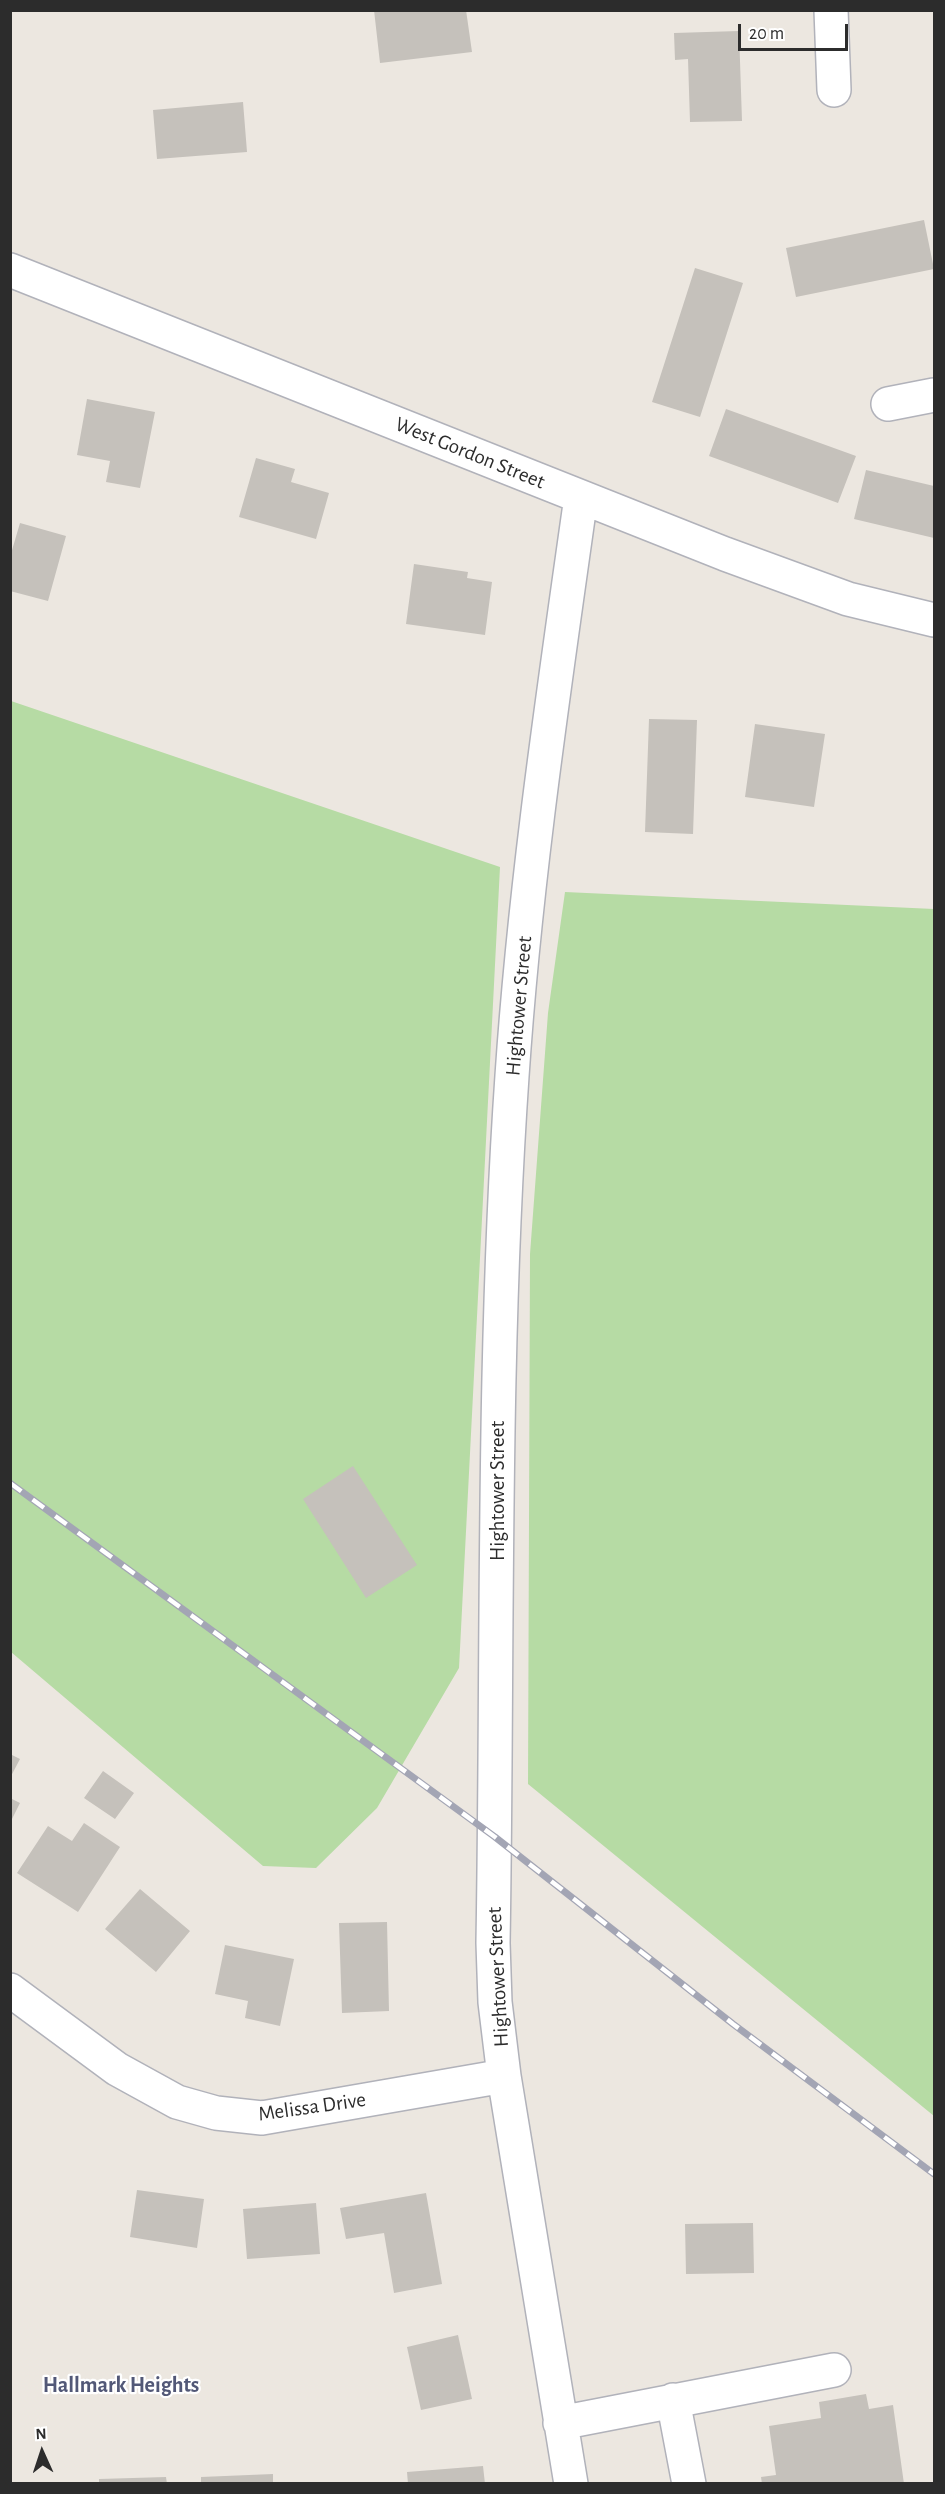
<!DOCTYPE html>
<style>
body{margin:0}
#map{position:relative;width:945px;height:2494px;overflow:hidden;background:#ece7e0;font-family:"Alegreya Sans",sans-serif}
canvas{display:block}
.frame{position:absolute;inset:0;border:12px solid #2c2c2c;pointer-events:none}
.north{position:absolute;left:12px;top:2422px;width:60px;height:60px;-webkit-text-stroke:4px #fff;paint-order:stroke;rotate:357deg;font-size:16px;font-weight:700;line-height:24px;text-align:center;color:#2c2c2c}
.north::after{content:'';display:block;margin:auto;width:21px;height:27px;background:#2c2c2c;clip-path:polygon(50% 0,100% 100%,50% 72%,0 100%)}
.scale{position:absolute;left:738px;top:24px;width:110px;height:27px;box-sizing:border-box;border:3px solid #2c2c2c;border-top:0;padding-left:8px;font-size:18px;line-height:21px;white-space:nowrap;color:#2c2c2c;-webkit-text-stroke:4px #fff;paint-order:stroke}
</style>
<div id="map">
<canvas width="945" height="2494"></canvas>
<div class="frame"></div>
<div class="north">N</div>
<div class="scale">20 m</div>
</div>
<script>
const ctx = document.querySelector('canvas').getContext('2d');
ctx.lineJoin = 'round';
function fillPath(path, color) { ctx.fillStyle = color; ctx.fill(path, 'evenodd'); }
function strokePath(path, color, width, dash) { ctx.strokeStyle = color; ctx.lineWidth = width; ctx.lineCap = dash ? 'butt' : 'round'; ctx.setLineDash(dash || []); ctx.stroke(path); }
function label(font, color, halo, rows, align = 'center') {
  ctx.font = font + ' "Alegreya Sans",sans-serif'; ctx.lineWidth = 4.5; ctx.setLineDash([]); ctx.textBaseline = 'middle'; ctx.strokeStyle = halo; ctx.fillStyle = color; for (const [text, x, y, turn = 0] of rows) {
    ctx.save(); ctx.translate(x, y); ctx.rotate((+turn || 0) * Math.PI / 180); ctx.textAlign = isNaN(turn) ? turn : align; if (halo) ctx.strokeText(text, 0, 0); ctx.fillText(text, 0, 0); ctx.restore();
  }
}
const green = new Path2D(`
 M11 701 500 867 459 1668 377 1808 316 1868 263 1866 11 1652Z
 M565 892 934 909V2116L528 1784 530 1254 548 1013Z`);
const building = new Path2D(`
 M374 10H466L472 52 380 63Z
 M739 31 742 121 690 122 688 59 675 60 674 33Z
 M243 102 247 152 157 159 153 110Z
 M924 220 934 269 796 297 786 248Z
 M695 268 743 283 700 417 652 402Z
 M87 399 155 412 140 488 106 482 110 461 77 455Z
 M726 409 856 456 838 503 709 456Z
 M256 458 295 469 291 482 329 493 316 539 239 517Z
 M866 470 934 486V538L854 519Z
 M20 523 66 536 48 601 10 591V557Z
 M414 564 468 572 467 578 492 582 485 635 406 624Z
 M649 719 697 720 693 834 645 832Z
 M755 724 825 734 814 807 745 797Z
 M353 1466 417 1565 366 1598 303 1499Z
 M10 1754 20 1759 10 1778Z
 M103 1771 134 1793 115 1819 84 1798Z
 M10 1798 20 1803 10 1823Z
 M84 1823 120 1847 78 1912 17 1873 48 1826 72 1841Z
 M140 1889 190 1931 156 1972 105 1929Z
 M387 1922 389 2011 342 2013 339 1923Z
 M225 1945 294 1959 280 2026 245 2018 248 2001 215 1994Z
 M137 2190 204 2199 197 2248 130 2237Z
 M426 2193 442 2284 394 2293 384 2233 346 2239 340 2208Z
 M316 2203 320 2254 247 2259 243 2209Z
 M753 2223 754 2273 686 2274 685 2224Z
 M458 2335 472 2399 421 2410 407 2347Z
 M866 2394 869 2409 893 2405 904 2484H762L761 2477 776 2475 769 2426 821 2418 819 2402Z
 M483 2466 485 2484H408L407 2472Z
 M273 2474V2484H201V2477Z
 M166 2477 167 2484H99V2479Z`);
const minor = new Path2D(`
 M831 10 834 90
 M10 270 725 554 848 599 934 620
 M888 404 934 395
 M10 1990 117 2069 177 2102 216 2113 262 2118 504 2076
 M673 2400 689 2484
 M560 2423 834 2370
 M571 2484 504 2076 495 2002 493 1943C498 1654 492 1364 512 1076 525 882 554 689 581 497`);
const rail = new Path2D(`
 M10 1483 495 1837 733 2024 934 2174`);
const streetNames = [
 ["West Gordon Street",470,453,22],
 ["Hightower Street",519,1006,-85],
 ["Hightower Street",498,1491,-90],
 ["Hightower Street",498,1977,-93],
 ["Melissa Drive",312,2107,-8]
];
const neighbourhoodNames = [
 ["Hallmark Heights",121,2385]
];
fillPath(green, '#b6dba4');
fillPath(building, '#c5c1bb');
strokePath(minor, '#b1b2ba', 36);
strokePath(minor, '#fff', 33);
strokePath(rail, '#a3a5b4', 7);
strokePath(rail, '#fff', 4.5, [14]);
label('21px', '#2c2c2c', '#fff', streetNames);
label('bold 22px', '#525877', '#fff', neighbourhoodNames);
</script>
